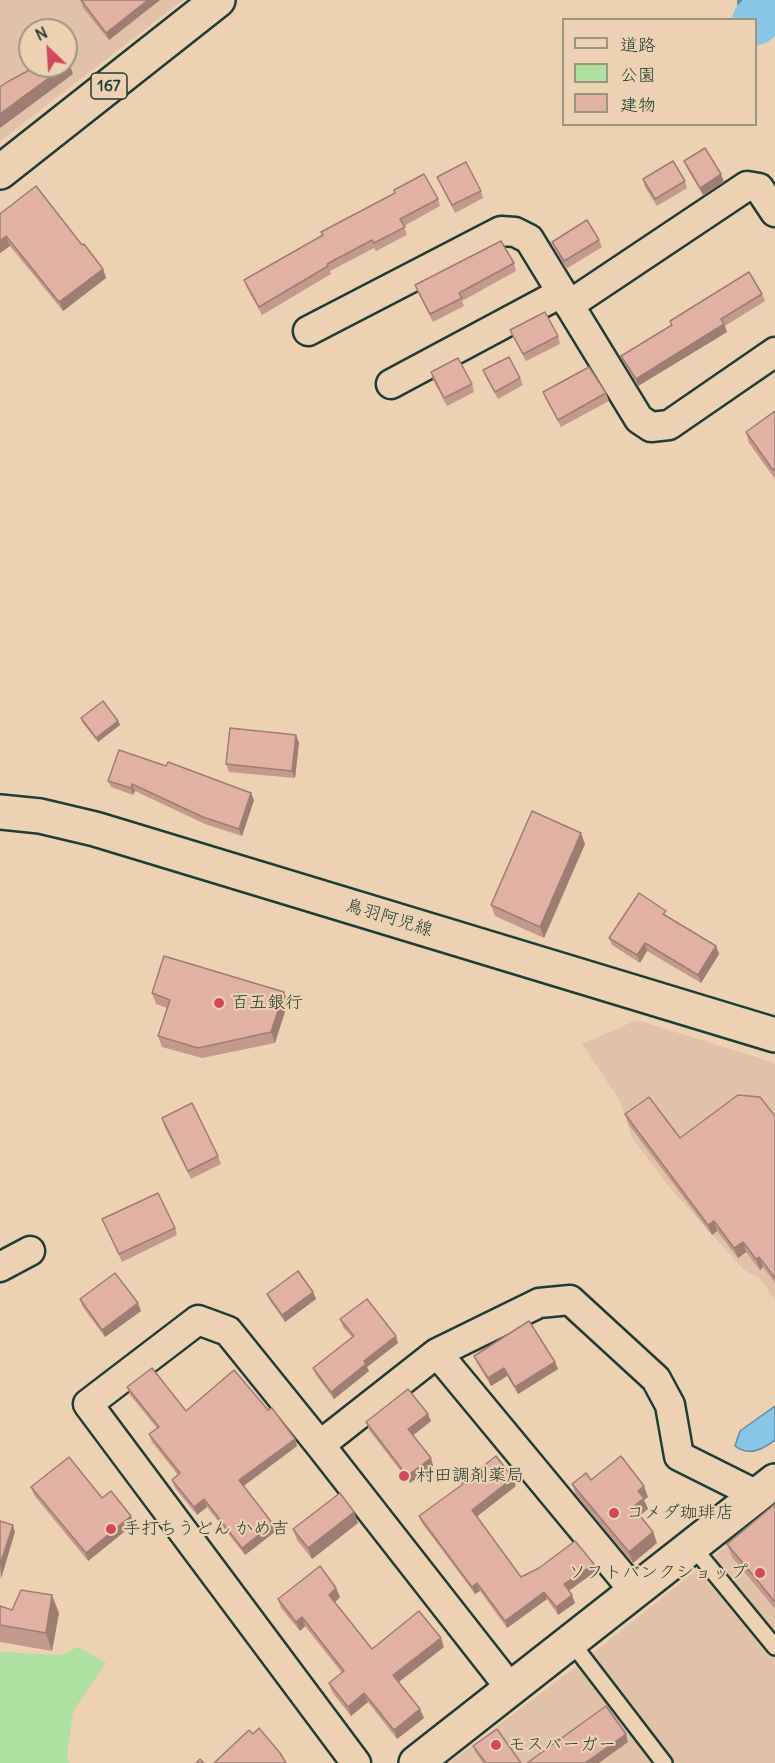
<!DOCTYPE html>
<meta charset="utf-8">
<style>
body{margin:0}
#map{position:relative;width:775px;height:1763px;overflow:hidden;background:#ecd1b3;font-family:Delius,"Klee One",sans-serif}
canvas{display:block}
.legend{position:absolute;left:562px;top:18px;width:195px;height:108px;box-sizing:border-box;background:#ecd1b3;border:2px solid #9a9680;margin:0;padding:8px 10px;list-style:none;font-size:18px;color:#1f3d34}
.legend li{display:flex;align-items:center;gap:12px;height:30px}
.legend b{width:30px;border:2px solid #9a9680}
.north{position:absolute;left:18px;top:18px;width:60px;height:60px;box-sizing:border-box;background:#ecd1b3;border:2px solid #9a9680;border-radius:50%;rotate:335deg;font-size:16px;font-weight:700;line-height:24px;text-align:center;color:#1f3d34}
.north::after{content:'';display:block;margin:auto;width:21px;height:27px;background:#d1495b;clip-path:polygon(50% 0,100% 100%,50% 72%,0 100%)}
</style>
<div id="map">
<canvas width="775" height="1763"></canvas>
<ul class="legend">
<li><b style="height:8px;background:#ecd1b3"></b>道路</li>
<li><b style="height:16px;background:#ade0a1"></b>公園</li>
<li><b style="height:16px;background:#e1b2a3"></b>建物</li>
</ul>
<div class="north">N</div>
</div>
<script>
const ctx = document.querySelector('canvas').getContext('2d');
ctx.lineJoin = 'round';
function fillPath(path, color) { ctx.fillStyle = color; ctx.fill(path, 'evenodd'); }
function strokePath(path, color, width, dash) { ctx.strokeStyle = color; ctx.lineWidth = width; ctx.lineCap = dash ? 'butt' : 'round'; ctx.setLineDash(dash || []); ctx.stroke(path); }
function label(font, color, halo, rows, align = 'center') {
  ctx.font = font + ' Delius,"Klee One",sans-serif'; ctx.lineWidth = 4.5; ctx.setLineDash([]); ctx.textBaseline = 'middle'; ctx.strokeStyle = halo; ctx.fillStyle = color; for (const [text, x, y, turn = 0] of rows) {
    ctx.save(); ctx.translate(x, y); ctx.rotate((+turn || 0) * Math.PI / 180); ctx.textAlign = isNaN(turn) ? turn : align; if (halo) ctx.strokeText(text, 0, 0); ctx.fillText(text, 0, 0); ctx.restore();
  }
}
const built = new Path2D(`
 M0 0H183L0 141ZM30 30H66V66H30Z
 M637 1020 775 1063V1300L759 1278 744 1270 669 1187 632 1138 620 1101 582 1044Z
 M775 1507V1763H449L583 1661Z`);
const green = new Path2D(`
 M78 1647 106 1663 73 1711 67 1757 69 1763H0V1652L61 1655Z`);
const water = new Path2D(`
 M775 1406V1440C763 1449 749 1457 735 1446L740 1431Z`);
const stream = new Path2D(`
 M741 0 742 20`);
const river = new Path2D(`
 M756 21 775 0`);
const lane = new Path2D(`
 M693 1547 775 1647
 M572 1643 664 1763`);
const street = new Path2D(`
 M569 305 747 186 759 188 775 212
 M308 331 501 231 515 232 529 239 639 419 651 427 669 425 775 352
 M391 384 561 293
 M0 1267 30 1251
 M437 1353 635 1592
 M320 1445 437 1353 539 1303 570 1300 656 1379 670 1405 679 1456 757 1495
 M356 1763 88 1404 198 1320 228 1331 320 1445 511 1689`);
const secondary = new Path2D(`
 M0 812 40 816 95 829 775 1035
 M416 1763 775 1481`);
const highway = new Path2D(`
 M0 172 218 0`);
const wall = new Path2D(`
 M81 0H160L109 40 83 8Z
 M684 161 724 182 703 195 687 168Z
 M437 177 481 191 483 198 455 213 440 184Z
 M643 179 685 181 687 188 657 206 645 187Z
 M438 199 440 206 404 226 407 235 376 251 374 248 330 271 331 274 262 315 247 288 244 280Z
 M0 214 82 245 103 269 106 278 63 311 10 246 0 253Z
 M599 240 602 247 566 269 555 249 552 242Z
 M514 263 516 271 462 301 464 306 433 322 418 293 415 285Z
 M762 294 765 301 725 326 727 332 638 386 624 363 621 356 671 325 670 321Z
 M510 330 558 336 560 344 526 361 513 337Z
 M483 370 520 378 523 385 498 399 486 378Z
 M431 372 472 384 474 392 447 406 433 380Z
 M543 392 606 393 609 401 561 427 546 400Z
 M775 411V479L749 443 746 432Z
 M81 718 118 721 120 725 98 742 82 722Z
 M296 735 299 743 295 778 229 772 226 764Z
 M108 781 254 800 242 836 205 824 135 791 133 795 111 787Z
 M585 844 544 938 495 916 491 905Z
 M668 917 716 946 719 954 701 983 647 951 640 963 612 945 609 938Z
 M152 993 288 1002 275 1043 202 1058 162 1047 158 1036 167 1008 156 1004Z
 M625 1114 680 1138 775 1116V1283L763 1267 760 1270 746 1252 738 1258 717 1231 712 1235 629 1125Z
 M162 1118 218 1156 221 1164 191 1179 164 1126Z
 M102 1219 175 1228 177 1235 122 1262Z
 M313 1292 316 1299 285 1322 270 1301 267 1294Z
 M80 1299 141 1311 105 1337 82 1306Z
 M340 1319 398 1343 367 1367 369 1371 334 1399 316 1375 313 1368 352 1337 343 1327Z
 M474 1356 555 1362 558 1369 518 1394 507 1376 491 1386 477 1363Z
 M127 1387 186 1411 268 1410 295 1439 297 1446 243 1486 276 1531 245 1555 207 1507 197 1515 175 1488 172 1480 178 1475 152 1442 149 1434 157 1428 130 1395Z
 M431 1421 413 1435 431 1458 433 1466 410 1483 369 1430 366 1422Z
 M591 1480 648 1497 644 1500 648 1509 640 1515 653 1532 657 1543 633 1563 576 1495 572 1484Z
 M516 1486 477 1516 521 1577 596 1571 569 1591 575 1603 558 1615 547 1599 507 1628 480 1591 475 1594 422 1523 419 1516Z
 M31 1487 102 1498 134 1524 88 1561 34 1495Z
 M775 1504V1609L732 1557 727 1544Z
 M354 1512 358 1523 312 1559 297 1540 293 1529Z
 M340 1597 335 1602 372 1649 444 1647 399 1682 424 1718 397 1739 368 1702 351 1716 332 1692 329 1683 342 1673 305 1626 300 1631 281 1608 278 1599Z
 M0 1606 12 1610 59 1613 52 1651 0 1642Z
 M473 1746 521 1763H483L476 1753Z`);
const shadedWall = new Path2D(`
 M148 0H160L109 40 106 33Z
 M69 63 73 74 0 128V114Z
 M721 174 724 182 703 195 700 188Z
 M6 236 10 246 0 253V241Z
 M103 269 106 278 63 311 59 302Z
 M724 324 727 332 638 386 636 379Z
 M118 721 120 725 98 742 96 738Z
 M296 735 299 743 295 778 292 771Z
 M132 784 135 791 133 795 131 788Z
 M251 793 254 800 242 836 239 829Z
 M581 833 585 844 544 938 540 927Z
 M645 943 647 951 640 963 637 955Z
 M716 946 719 954 701 983 698 975Z
 M284 992 288 1002 275 1043 271 1032Z
 M714 1221 717 1231 712 1235 708 1225Z
 M743 1242 746 1252 738 1258 734 1248Z
 M759 1257 763 1267 760 1270 756 1259Z
 M313 1292 316 1299 285 1322 282 1315Z
 M138 1303 141 1311 105 1337 102 1330Z
 M396 1336 398 1343 367 1367 369 1371 334 1399 331 1392 364 1361Z
 M555 1362 558 1369 518 1394 515 1387Z
 M504 1368 507 1376 491 1386 488 1378Z
 M428 1414 431 1421 411 1437 408 1429Z
 M295 1439 297 1446 241 1488 239 1480Z
 M431 1458 433 1466 410 1483 407 1476Z
 M513 1478 516 1486 475 1518 472 1510Z
 M644 1486 648 1497 644 1500 648 1509 637 1518 633 1507 638 1491Z
 M204 1499 207 1507 197 1515 194 1507Z
 M354 1512 358 1523 312 1559 308 1548Z
 M131 1516 134 1524 88 1561 86 1553Z
 M273 1524 276 1531 245 1555 242 1548Z
 M13 1525 15 1532 1 1579 0 1565Z
 M653 1532 657 1543 633 1563 629 1552Z
 M594 1564 596 1571 567 1592 564 1584Z
 M477 1583 480 1591 475 1594 472 1587Z
 M336 1588 340 1597 333 1604 329 1595Z
 M544 1592 547 1599 507 1628 505 1621Z
 M52 1595 59 1613 52 1651 46 1633Z
 M572 1595 575 1603 558 1615 556 1607Z
 M302 1617 305 1626 300 1631 296 1622Z
 M441 1638 444 1647 396 1684 393 1675Z
 M364 1693 368 1702 351 1716 348 1707Z
 M420 1709 424 1718 397 1739 394 1730Z
 M626 1734 628 1742 599 1763H585Z`);
const building = new Path2D(`
 M81 0H148L106 33Z
 M37 66H65L0 114V87L9 81Z
 M705 148 721 174 700 188 684 161Z
 M673 161 685 181 655 199 643 179Z
 M466 162 481 191 452 205 437 177Z
 M424 174 438 199 400 219 405 227 374 243 372 240 327 264 328 266 259 307 244 280 323 235 321 232 395 193 394 190Z
 M36 186 82 245 84 244 103 269 59 302 6 236 0 241V214Z
 M587 220 599 240 564 261 552 242Z
 M501 241 514 263 459 293 462 298 430 314 415 285Z
 M749 272 762 294 721 319 724 324 636 379 621 356 672 325 670 321Z
 M545 312 558 336 523 354 510 330Z
 M509 357 520 378 495 392 483 370Z
 M458 358 472 384 444 398 431 372Z
 M589 367 606 393 558 420 543 392Z
 M775 411V468L773 470 746 432Z
 M103 701 118 721 96 738 81 718Z
 M230 728 296 735 292 771 226 764Z
 M119 750 166 766 168 762 251 793 239 829 203 817 132 784 131 788 108 781Z
 M532 811 581 833 540 927 491 905Z
 M639 893 666 911 663 914 716 946 698 975 645 943 637 955 609 938Z
 M164 956 284 992 271 1032 198 1048 158 1036 170 1000 152 993Z
 M738 1095 760 1097 775 1116V1278L759 1257 756 1259 743 1242 734 1248 714 1221 708 1225 625 1114 649 1097 680 1138Z
 M192 1103 218 1156 188 1171 162 1118Z
 M158 1193 175 1228 119 1254 102 1219Z
 M298 1271 313 1292 282 1315 267 1294Z
 M115 1273 138 1303 102 1330 80 1299Z
 M367 1299 396 1336 364 1361 366 1364 331 1392 313 1368 354 1336 340 1319Z
 M529 1321 555 1362 515 1387 504 1368 488 1378 474 1356Z
 M152 1368 186 1411 234 1370 268 1410 272 1408 295 1439 239 1480 273 1524 242 1548 204 1499 194 1507 172 1480 180 1473 149 1434 159 1427 127 1387Z
 M408 1389 428 1414 408 1429 431 1458 407 1476 366 1422Z
 M496 1456 513 1478 472 1510 521 1577 539 1568 575 1541 594 1564 564 1584 572 1595 556 1607 544 1592 505 1621 477 1583 472 1587 419 1516 463 1484 462 1483Z
 M621 1456 644 1486 638 1491 644 1498 633 1507 653 1532 629 1552 572 1484 586 1473 591 1480Z
 M69 1457 102 1498 111 1491 131 1516 86 1553 31 1487Z
 M340 1493 354 1512 308 1548 293 1529Z
 M775 1504V1602L727 1544Z
 M0 1521 13 1525 0 1565Z
 M320 1566 336 1588 329 1595 372 1649 419 1611 441 1638 393 1675 420 1709 394 1730 364 1693 348 1707 329 1683 344 1671 302 1617 296 1622 278 1599Z
 M21 1590 52 1595 46 1633 0 1625V1606L12 1610Z
 M606 1706 626 1734 585 1763H527Z
 M259 1728 280 1753 286 1763H214L249 1730 253 1734Z
 M497 1729 521 1763H486L473 1746Z
 M200 1759 204 1763H196Z`);
const markers = [
 [219,1003,6,"#d1495b"],
 [404,1476,6,"#d1495b"],
 [614,1513,6,"#d1495b"],
 [111,1529,6,"#d1495b"],
 [760,1573,6,"#d1495b"],
 [496,1745,6,"#d1495b"]
];
const shields = [
 [109,86,36]
];
const shieldNames = [
 ["167",109,86]
];
const streetNames = [
 ["鳥羽阿児線",389,918,17]
];
const poiNames = [
 ["百五銀行",231,1003],
 ["村田調剤薬局",416,1476],
 ["コメダ珈琲店",626,1513],
 ["手打ちうどん かめ吉",123,1529],
 ["ソフトバンクショップ",748,1573,"right"],
 ["モスバーガー",508,1745]
];
fillPath(built, '#e1c2a9');
fillPath(green, '#ade0a1');
fillPath(water, '#88c6e8');
strokePath(water, '#5e8fa0', 1.5);
strokePath(stream, '#5e8fa0', 8);
strokePath(river, '#88c6e8', 48);
strokePath(lane, '#1f3d34', 20);
strokePath(street, '#1f3d34', 33);
strokePath(secondary, '#1f3d34', 38);
strokePath(highway, '#1f3d34', 38);
strokePath(lane, '#ecd1b3', 15);
strokePath(street, '#ecd1b3', 28);
strokePath(secondary, '#ecd1b3', 33);
strokePath(highway, '#ecd1b3', 33);
fillPath(wall, '#c2998c');
fillPath(shadedWall, '#9e7d72');
fillPath(building, '#e1b2a3');
strokePath(building, '#9e7d72', 1.5);
for (const [x, y, r, color] of markers) { const dot = new Path2D(); dot.arc(x, y, r, 0, 2 * Math.PI); ctx.fillStyle = color; ctx.fill(dot); strokePath(dot, '#ecd1b3', 2); }
for (const [x, y, w] of shields) { const box = new Path2D(); box.roundRect(x - w / 2, y - 13, w, 26, 4.5); ctx.fillStyle = '#ecd1b3'; ctx.fill(box); strokePath(box, '#1f3d34', 1.5); }
label('bold 16px', '#1f3d34', null, shieldNames);
label('18px', '#1f3d34', '#ecd1b3', streetNames);
label('18px', '#1f3d34', '#ecd1b3', poiNames, 'left');
</script>
